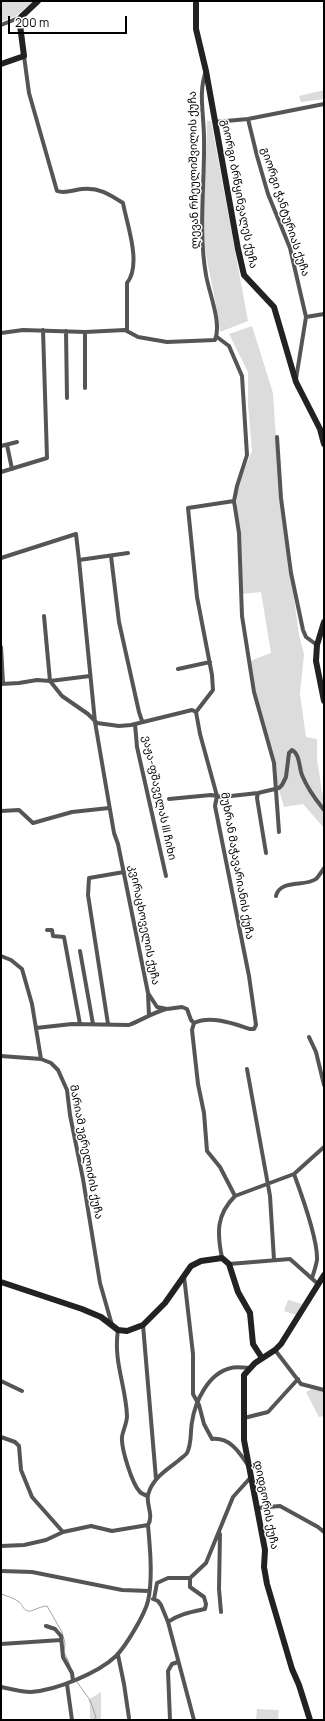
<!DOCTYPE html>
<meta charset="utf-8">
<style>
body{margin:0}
#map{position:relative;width:325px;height:1721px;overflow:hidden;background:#fff;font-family:Manrope,sans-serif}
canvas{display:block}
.frame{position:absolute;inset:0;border:2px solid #000;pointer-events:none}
.scale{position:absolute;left:8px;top:16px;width:119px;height:18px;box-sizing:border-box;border:2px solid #000;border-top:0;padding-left:5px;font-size:12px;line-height:14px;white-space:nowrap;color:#000;-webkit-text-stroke:3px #fff;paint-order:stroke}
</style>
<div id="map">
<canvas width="325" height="1721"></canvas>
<div class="frame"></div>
<div class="scale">200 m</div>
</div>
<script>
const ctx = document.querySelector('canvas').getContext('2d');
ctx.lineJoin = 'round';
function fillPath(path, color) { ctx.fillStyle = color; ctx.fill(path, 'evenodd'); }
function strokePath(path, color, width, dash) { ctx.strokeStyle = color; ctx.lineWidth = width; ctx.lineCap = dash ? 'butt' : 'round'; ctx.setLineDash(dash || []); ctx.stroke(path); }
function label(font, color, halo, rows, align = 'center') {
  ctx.font = font + ' Manrope,"Noto Sans Georgian",sans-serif'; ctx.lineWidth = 3; ctx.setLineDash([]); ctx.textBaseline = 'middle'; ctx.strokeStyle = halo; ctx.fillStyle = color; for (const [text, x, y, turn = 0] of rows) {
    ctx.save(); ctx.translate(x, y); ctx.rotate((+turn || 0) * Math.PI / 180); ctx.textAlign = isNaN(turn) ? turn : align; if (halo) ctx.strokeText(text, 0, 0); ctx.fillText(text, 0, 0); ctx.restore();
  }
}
const green = new Path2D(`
 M1 1H34L16 16 1 22Z
 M324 90V99L301 102 299 96Z
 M207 121H211L248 321 220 332C217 300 207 270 204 238 202 199 207 160 207 121Z
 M252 326 273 393 279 485 299 635 304 654 300 694 306 737 317 739V759L322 792 324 798V828L303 804 284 807 277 783 276 767 254 692 250 661 271 653 261 592 242 594 236 490 252 451 248 404V372L229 334Z
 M288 1300 302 1304 296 1315 284 1311Z
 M312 1389 324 1392V1416L319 1417 306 1392Z
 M101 1692V1720H90V1705L88 1700Z
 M257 1709 279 1710 278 1720H256Z`);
const stream = new Path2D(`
 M1 1594C7 1596 14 1598 19 1602 23 1605 23 1610 28 1611 32 1612 40 1606 47 1606L62 1632 65 1643 64 1652 70 1665
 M77 1682 90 1700 96 1717 94 1720`);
const street = new Path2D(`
 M1 25 21 17
 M24 56 29 93 57 191C65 194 73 190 82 189 98 187 109 194 123 203 127 225 142 264 127 283V331
 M248 119 257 156 268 194 290 248 306 317 296 379
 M215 122 248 119 324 104
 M306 317 324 314
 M66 331 67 398
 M1 333 23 330 85 332 125 330 138 337 167 342 215 340C222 323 209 293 206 275 198 229 205 183 204 138 204 115 198 92 206 71
 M217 337 229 346 242 376 247 455 237 486 234 501 239 533 242 616 254 692 274 763 279 832
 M85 388V332
 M277 437 281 498 291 573 303 630 306 637 317 645
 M7 445 12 469
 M1 446 17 442
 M1 472 47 458 43 330
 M111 556 119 622 139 712 142 721
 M1 558 76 534 79 560 128 553
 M79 560 95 722 114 833 118 844 148 993 157 1007 167 1009 182 1007 187 1009 191 1020 194 1023
 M44 616 50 681 90 676
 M1 647 3 683
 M178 669 210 662
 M1 684 19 683 37 680 50 681 62 696 88 714 97 723 119 726 131 725 192 710 196 712
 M196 712 213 690 212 675 197 597 188 508 234 501
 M135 724 137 747 166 876
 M258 793 257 798 266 853
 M169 799 211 795 222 797 258 793 279 788 282 785 286 777 289 753 292 750C300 754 299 768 302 775 307 788 316 800 324 810
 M1 811 19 810 33 823 72 812 109 808
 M276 896C280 879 305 887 316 879 319 876 322 871 324 868
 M47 930H52L53 936 64 937 80 1024
 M80 951 93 1024
 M1 956 11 960 22 969 32 1004 41 1059 51 1063 58 1070 67 1090 70 1115 83 1179 100 1283 112 1325
 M148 995 149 1015
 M194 1023C211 1015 234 1024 250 1029H254L256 1025 249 976 215 806 217 796 200 734 196 712
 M194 1023 192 1030 198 1084 204 1113 207 1151 220 1167 235 1196
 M108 1024 88 895 89 878 124 872
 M36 1028 72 1024 129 1025C142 1020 152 1013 166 1009
 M309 1037 316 1052 324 1085
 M1 1056 41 1059
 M247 1069 270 1196 274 1260
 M294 1174C301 1193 318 1241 317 1260 316 1266 314 1272 312 1278
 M222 1258C217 1233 216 1215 235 1196L294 1174 324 1147
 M229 1264 290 1259 318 1284
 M184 1276 193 1354V1394L199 1405 204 1424 212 1439C230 1437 239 1452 248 1465
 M143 1325 156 1479
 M118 1330C113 1361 126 1386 127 1416 127 1423 123 1430 122 1437 121 1448 132 1484 140 1492 142 1494 145 1495 148 1496
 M275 1350 301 1384 324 1390
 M1 1381 22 1391
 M244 1418 268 1412 298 1379
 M1 1437 15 1442 19 1446 21 1470 32 1497 63 1532
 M257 1508 280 1506 318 1527 324 1532
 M220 1534 219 1589 221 1612
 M1 1546 24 1545 46 1540 63 1532 91 1526 112 1531 148 1525
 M1 1571 32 1572 122 1590 149 1591
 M153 1599 158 1601 161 1605 168 1622 194 1720
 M154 1599 157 1583 168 1578H190L206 1563 233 1497 251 1477
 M168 1622C179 1614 191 1612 205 1609L206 1604 204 1597 190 1587V1578
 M46 1626 55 1629 61 1636 63 1657 72 1673 73 1681
 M1 1644 61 1640
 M118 1655 124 1684 129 1718
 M67 1684 72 1720
 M1 1687C10 1689 22 1692 31 1692 57 1690 98 1673 116 1656 126 1646 145 1614 148 1601 153 1579 150 1547 148 1525 154 1515 146 1505 148 1495 152 1479 166 1470 178 1461 181 1458 185 1456 187 1453 192 1443 190 1433 192 1422 195 1402 208 1373 231 1368 236 1366 244 1368 249 1368
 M170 1720 168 1671 172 1664 178 1662`);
const secondary = new Path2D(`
 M196 1V29L206 71 238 249 244 275 274 307 296 382 320 429 324 444
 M1 64 24 56 20 25 21 17 38 1
 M324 622 317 645 316 661 324 701
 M1 1282 82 1309 101 1317 118 1330 127 1331 143 1325 165 1303 191 1266 201 1261 222 1258 229 1264 238 1292 250 1313 253 1344 262 1358
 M310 1720 299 1685 292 1669 267 1584 264 1567 265 1550 244 1440V1375L255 1363 275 1350 281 1344 324 1275`);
const streetNames = [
 ["ლევან რჩეულიშვილის ქუჩა",194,170,-91],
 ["გიორგი ბრწყინვალეს ქუჩა",239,194,79],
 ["გიორგი ჭანტურიას ქუჩა",285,212,72],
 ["ვაჟა-ფშაველას III ჩიხი",159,798,78],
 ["მუხრან მაჭავარიანის ქუჩა",237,866,80],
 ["კვირაცხოველის ქუჩა",144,925,79],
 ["მარიამ უგრელიძის ქუჩა",86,1152,79],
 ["დიდგორის ქუჩა",266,1505,79]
];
fillPath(green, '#dcdcdc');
strokePath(stream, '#a3a3a3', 1);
strokePath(street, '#555', 4);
strokePath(secondary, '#222', 6);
label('11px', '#000', '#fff', streetNames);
</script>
